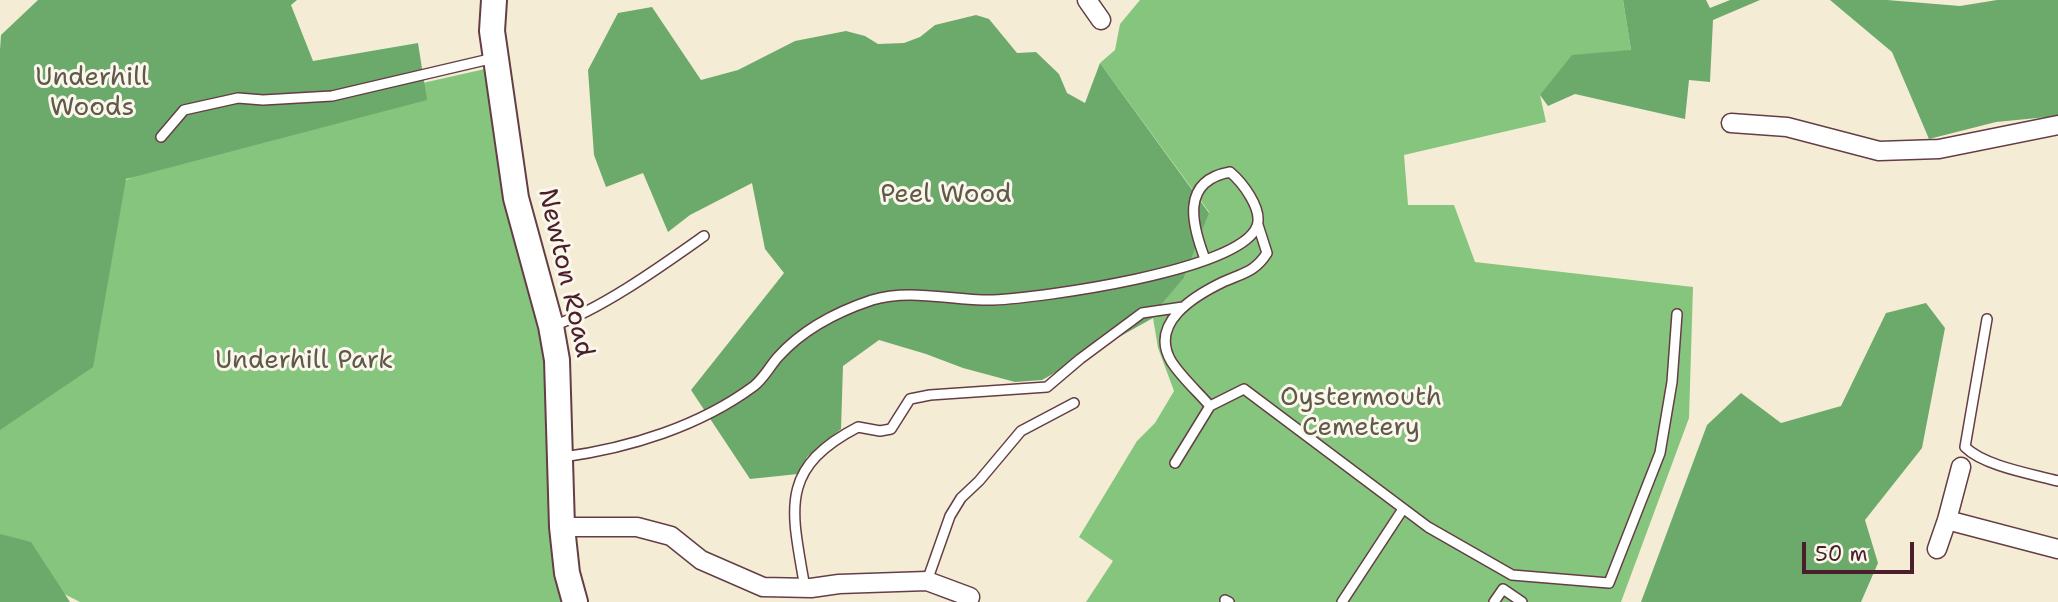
<!DOCTYPE html>
<style>
body{margin:0}
#map{position:relative;width:2058px;height:602px;overflow:hidden;background:#f5ecd6;font-family:"Shantell Sans",sans-serif}
canvas{display:block}
.scale{position:absolute;left:1802px;top:542px;width:112px;height:32px;box-sizing:border-box;border:4px solid #4a1f2b;border-top:0;padding-left:9px;font-size:21px;line-height:24px;white-space:nowrap;color:#4a1f2b;-webkit-text-stroke:5px #fbf7ec;paint-order:stroke}
</style>
<div id="map">
<canvas width="2058" height="602"></canvas>
<div class="scale">50 m</div>
</div>
<script>
const ctx = document.querySelector('canvas').getContext('2d');
ctx.lineJoin = 'round';
function fillPath(path, color) { ctx.fillStyle = color; ctx.fill(path, 'evenodd'); }
function strokePath(path, color, width, dash) { ctx.strokeStyle = color; ctx.lineWidth = width; ctx.lineCap = dash ? 'butt' : 'round'; ctx.setLineDash(dash || []); ctx.stroke(path); }
function label(font, color, halo, rows, align = 'center') {
  ctx.font = font + ' "Shantell Sans",sans-serif'; ctx.lineWidth = 6; ctx.setLineDash([]); ctx.textBaseline = 'middle'; ctx.strokeStyle = halo; ctx.fillStyle = color; for (const [text, x, y, turn = 0] of rows) {
    ctx.save(); ctx.translate(x, y); ctx.rotate((+turn || 0) * Math.PI / 180); ctx.textAlign = isNaN(turn) ? turn : align; if (halo) ctx.strokeText(text, 0, 0); ctx.fillText(text, 0, 0); ctx.restore();
  }
}
const green = new Path2D(`
 M1140 0H1623L1631 50 1540 95 1546 122 1404 155 1408 205H1454L1475 262 1693 287 1689 418 1621 602H1086L1113 561 1079 537 1137 441 1155 423 1174 391 1158 348 1153 318 1157 308 1184 278 1209 212 1100 63 1115 50 1120 24Z
 M485 69 499 154 544 329 570 602H80L0 561V328L126 180 253 121Z`);
const forest = new Path2D(`
 M38 0H297L291 5 313 61 418 43 427 100 126 179 93 367 0 430V50L1 35Z
 M1623 0H1706L1710 8 1730 0H1760L1713 20 1710 82 1689 80 1685 119 1575 94 1548 106 1540 95 1572 55 1631 50Z
 M1830 0H1887L1960 6 1997 0H2058V116L1996 122 1929 139 1892 52Z
 M652 7 701 80 738 70 795 41 846 31 865 36 878 44 904 43 920 37 935 25 976 15 989 19 1017 53 1036 52 1059 74 1067 93 1085 103 1100 63 1209 213 1184 278 1158 308 1153 318 1042 380 1015 382 963 368 926 354 879 340 843 366 841 429 807 457 798 474 750 479 691 390 784 273 765 249 752 183 690 215 668 232 643 173 606 187 594 155 588 70 618 13Z
 M1926 303 1945 328 1922 448 1865 520 1878 563 1861 602H1641L1707 425 1741 393 1781 423 1841 406 1886 313Z
 M0 534 31 542 70 602H0Z`);
const lane = new Path2D(`
 M161 137 184 110 238 98 263 100 332 96 494 58
 M1987 319 1965 447C1984 466 2032 474 2058 481
 M552 326C599 311 663 265 704 236
 M1210 406C1198 392 1181 377 1171 361 1149 323 1194 296 1223 282 1243 273 1255 272 1267 253L1258 225
 M563 457C630 448 700 426 754 386 764 378 770 366 778 357 803 329 836 312 872 300 911 288 953 301 993 300 1039 298 1241 271 1257 226 1263 209 1242 182 1230 172 1180 181 1192 225 1205 259
 M1175 463 1210 406 1244 389 1428 527 1512 575 1609 583 1660 453 1672 382 1677 314
 M927 581 950 516 961 498 979 481 1021 431 1074 403
 M805 588C792 511 777 469 858 427L880 431 891 429 910 399 930 395 1047 387 1080 359 1142 313 1183 307
 M1225 600 1229 602
 M1342 602 1403 509
 M1494 602 1503 589 1522 602`);
const street = new Path2D(`
 M1087 0 1101 20
 M1731 123 1787 127 1879 151 1939 149 2058 125
 M1947 520 2058 549
 M562 527H637L671 536 701 560 763 587 811 588 839 584 927 581 970 597
 M1937 549 1947 520 1961 467`);
const secondary = new Path2D(`
 M494 0 492 31 516 198 551 326 557 360 562 527 567 573 575 602`);
const parkNames = [
 ["Underhill",92,78],
 ["Woods",92,108],
 ["Peel Wood",946,195],
 ["Underhill Park",304,361],
 ["Oystermouth",1361,398],
 ["Cemetery",1361,428]
];
const streetNames = [
 ["Newton Road",565,273,77]
];
fillPath(green, '#85c57d');
fillPath(forest, '#6caa6c');
strokePath(lane, '#643e45', 12);
strokePath(street, '#643e45', 21);
strokePath(secondary, '#643e45', 28);
strokePath(lane, '#fff', 9);
strokePath(street, '#fff', 18);
strokePath(secondary, '#fff', 24);
label('26px', '#5f5948', '#fbf7ec', parkNames);
label('26px', '#4a1f2b', '#fbf7ec', streetNames);
</script>
